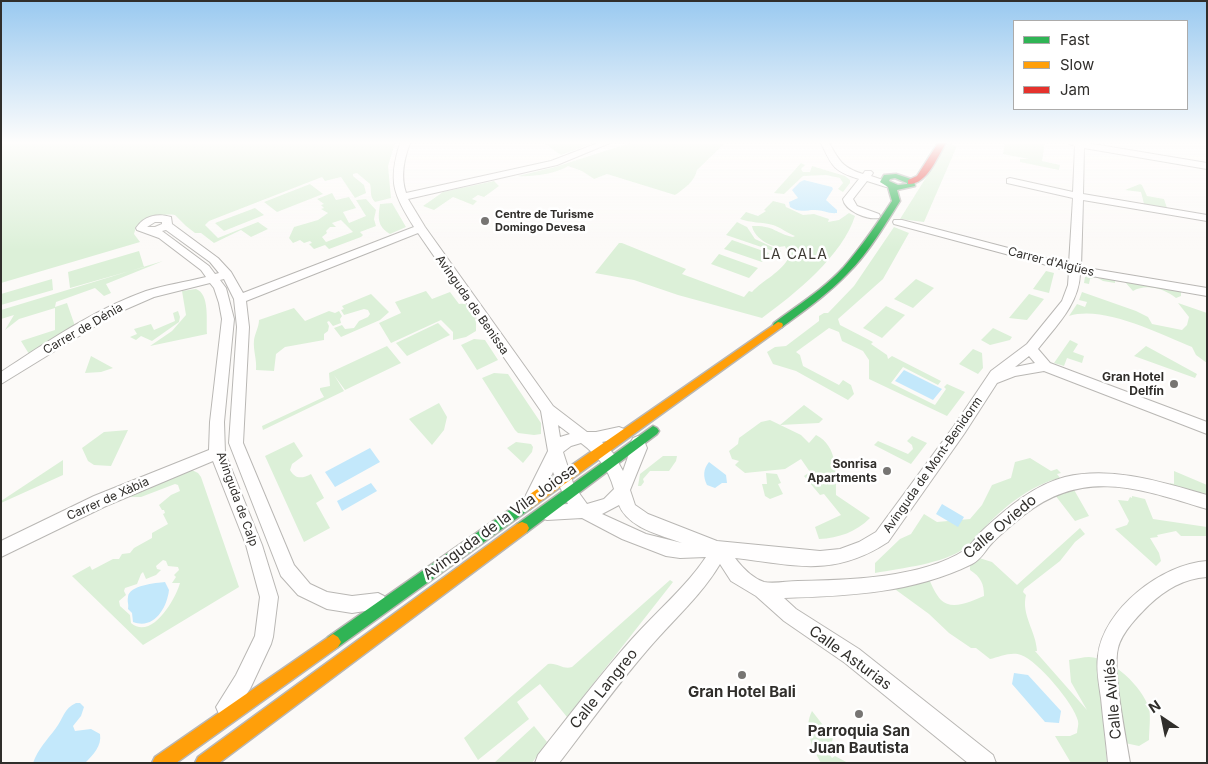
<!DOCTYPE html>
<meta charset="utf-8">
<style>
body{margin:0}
#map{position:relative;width:1208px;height:764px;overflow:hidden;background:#fcfaf8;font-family:Inter,sans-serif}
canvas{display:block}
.frame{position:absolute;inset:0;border:2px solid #302e2b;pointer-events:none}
.legend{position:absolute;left:1013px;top:20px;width:175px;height:90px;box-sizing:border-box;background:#fff;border:1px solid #acabaa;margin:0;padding:6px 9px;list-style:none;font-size:15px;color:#302e2b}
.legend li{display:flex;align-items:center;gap:10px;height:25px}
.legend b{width:25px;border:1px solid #acabaa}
.north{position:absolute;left:1138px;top:694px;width:50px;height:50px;-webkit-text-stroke:4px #fff;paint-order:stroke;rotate:326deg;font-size:14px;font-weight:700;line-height:20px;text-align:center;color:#302e2b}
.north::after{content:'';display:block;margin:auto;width:18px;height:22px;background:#302e2b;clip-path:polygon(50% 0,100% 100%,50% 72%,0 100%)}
</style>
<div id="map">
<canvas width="1208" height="764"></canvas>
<div class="frame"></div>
<ul class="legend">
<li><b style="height:6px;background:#30b455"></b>Fast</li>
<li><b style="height:6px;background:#ff9f0a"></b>Slow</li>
<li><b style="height:6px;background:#e5322d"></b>Jam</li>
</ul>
<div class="north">N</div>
</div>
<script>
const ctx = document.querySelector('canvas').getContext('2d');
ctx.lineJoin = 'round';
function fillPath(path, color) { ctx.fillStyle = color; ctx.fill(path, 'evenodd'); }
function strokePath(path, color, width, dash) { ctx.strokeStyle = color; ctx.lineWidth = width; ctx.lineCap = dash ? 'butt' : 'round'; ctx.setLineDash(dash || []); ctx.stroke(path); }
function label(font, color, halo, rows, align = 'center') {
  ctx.font = font + ' Inter,sans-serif'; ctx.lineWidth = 5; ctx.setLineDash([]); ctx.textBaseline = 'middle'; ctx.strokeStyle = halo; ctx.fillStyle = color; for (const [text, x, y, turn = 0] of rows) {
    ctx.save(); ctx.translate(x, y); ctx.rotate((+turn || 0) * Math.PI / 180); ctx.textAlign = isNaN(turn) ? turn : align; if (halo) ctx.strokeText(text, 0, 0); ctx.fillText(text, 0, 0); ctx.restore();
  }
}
const green = new Path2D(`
 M1 143H395L388 166 391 198 375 202C369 196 372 191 370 184L357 173 353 174V176L364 185 366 193 355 198 341 177 325 181 322 177 209 221 205 225 218 238 258 222 268 229 251 237 241 230 214 243 201 233H195L186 226 175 215C160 213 147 218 136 227L134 234 140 242 1 283Z
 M544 143H594L561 155Z
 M630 143H725L697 170C695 181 684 189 675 195L607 174 594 179 582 171 568 166C556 174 532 177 518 176L555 167Z
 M1005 143H1045L1042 161 1060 165 1059 170 1020 162V159H1029L1003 154Z
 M947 144 957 146 924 222 900 219Z
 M801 163 805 165 801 169 803 172H810L812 166 845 176 850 180V183L843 192 838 189 843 183 840 178 826 175 803 176 784 194 774 193Z
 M494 181 499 186 484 197 478 195 472 199 477 201 473 205 453 197 434 210 423 206 443 192Z
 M310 184 323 194 277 212 264 202Z
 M1140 184 1142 185 1147 196 1164 199 1167 208 1144 204 1141 192 1125 190Z
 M332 193 336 200 349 197 356 208 343 212 349 223 366 216 356 200 366 199 376 210 374 219 376 226 360 232 363 235 361 237 329 249 325 245 314 249 309 244 312 243 310 241 304 243 300 240 293 243 289 238 294 227 318 220 328 213 321 209 324 208 321 205 324 204 317 199ZM341 220 353 232 326 242 322 237 327 233 326 231 330 227H336L332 223Z
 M773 201 785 204 786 207 803 215 814 214 829 219 828 222 839 220 849 213 855 216C843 255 795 294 762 318L678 295 634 280 595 273 619 243H622L686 269 682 274 744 297 749 291 752 292C763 280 782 272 789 257L785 246C773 250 754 238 752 226 774 225 775 233 793 237L795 236C787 233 780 227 773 225 761 222 751 223 740 219L746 212 758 216 766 211 764 210Z
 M392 203 406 227 390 234C377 226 378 218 380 204Z
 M255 208 264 215 224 231 215 223Z
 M737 222 747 227 755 239 781 251 779 253 726 235Z
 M894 227 909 233 883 279 838 319 840 325 873 342 871 344 887 355 888 359 892 356 941 381 938 385 903 367 891 383 935 405 946 389 944 387 947 384 965 392 947 416 869 379V360L863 351 842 341 839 332 829 328 796 352 800 355 803 366 839 385 843 380 851 385 854 394 848 400 796 371 773 364 767 352 775 347 786 346 819 321V316L824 313H828L854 286Z
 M732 240 769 253 762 262 724 249Z
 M139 251 144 267 70 288 68 272Z
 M719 254 758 268 749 278 711 264Z
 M163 261 106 284 111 293 104 296 95 288 56 302 55 307 67 303 75 326 29 354 21 341 55 330V308L19 319 5 330 14 315 1 319V310Z
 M1046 271 1054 273 1049 293 1033 289Z
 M1090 275 1181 290V296L1176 298C1165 289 1146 283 1133 291L1125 282 1115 281V283L1103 281 1096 277 1090 279 1089 284 1084 283 1085 277Z
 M52 279 53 290 1 305V294Z
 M916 279 934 288 913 308 894 299Z
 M196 289C210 294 206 321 207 334L150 346 172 331 186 315 182 291Z
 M426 291 432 299 450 292 459 304C474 301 477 319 476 331L466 337 453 340V332L441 320 391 343 379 323 401 313 395 302Z
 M1082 292 1136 311 1148 317 1152 324 1182 330 1187 325 1189 317 1178 303 1207 313V363L1196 355 1192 347C1159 334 1104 305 1069 316L1077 304 1085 307 1087 302 1079 300Z
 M371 294 389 312 380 320 341 337 334 328 342 325 345 329 354 328 359 321 368 317 370 314 368 310 364 309 344 315 341 310 344 309 342 306Z
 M1029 294 1044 299 1027 320 1009 318Z
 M886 306 905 315 882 338 863 328Z
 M294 308 305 321 329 311 335 313 339 311 342 316 340 319 341 323 333 326 329 321 327 322 329 326 328 331 324 334V340L285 347 276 354 274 371 256 370C257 359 253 351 254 340 255 333 259 327 259 320Z
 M178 311 180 317 179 322 152 341 141 336 136 340 130 337 137 334 134 329 151 324 154 330 175 321 173 313Z
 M438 323 450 335 407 356 396 343Z
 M993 328 1012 337 1010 340 990 345 981 340Z
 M474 339 485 340 498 360 477 370 461 345Z
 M1070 340 1078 344 1073 352 1084 356 1082 363 1067 358 1064 366 1054 363Z
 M387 346 401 363 345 390 334 375 344 391 263 430 262 426 324 397 320 390V388L330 386 329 373Z
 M1146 346 1197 374 1195 378 1134 356Z
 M973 349 982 353 983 368 978 374 959 364Z
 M91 356 113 368 101 372 85 373Z
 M494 373 508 374 541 423V434L534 435 518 433 515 430 482 378Z
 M439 403 447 417 444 430 432 445 409 419Z
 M804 405 823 419 819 423 780 425Z
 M770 420 801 435 809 443 816 435C838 446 836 473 836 495L870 518C856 532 839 538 819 539L815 527 841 515 824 494 820 495 804 476 810 472 801 459 785 469 745 473 735 465 739 461 732 459 729 451 738 444 739 438 761 422Z
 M128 430 111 466 94 465 88 461 82 448 104 432Z
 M912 436 927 443 911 464 874 445 878 441 908 454 913 449 912 445 907 441Z
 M294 442 303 456 292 464 290 470C295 479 302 479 311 474L324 498 316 503 330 528 304 542 265 456Z
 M516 442 531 444 533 447 532 452 523 463 507 448Z
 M663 456H677L676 461 669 471H650L643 479 644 482 641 486H638L640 474Z
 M1030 458 1051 471 1057 469 1061 473 1057 474 1060 478C1032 485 1009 503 989 523 981 531 974 541 965 548 943 564 902 568 875 573V563L900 539 911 534 924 514 937 522 970 519 982 505 992 485 1011 478 1015 462Z
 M63 460V475L1 503V501Z
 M192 470 198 473 201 477 239 587 143 645 72 576 90 566 92 570 113 559H119L122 554 130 553 134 548 152 538V533L168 524 163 514 165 513 164 510H162L159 505 171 495 180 491 178 485 175 484 141 497H129V494ZM163 560 166 561 168 566 178 567 179 570 174 575 176 577 172 583H180C176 598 152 641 131 623L130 615 120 606 119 601 126 595 124 591 125 588 137 584 141 574 143 572 146 579 156 575 161 570 157 569 156 566Z
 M1174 471 1207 485V497L1171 488 1170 483 1174 484Z
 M766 473 777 474 781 483 778 484 783 494 770 499 765 496 762 484H767Z
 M1073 488 1089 516 1075 521 1055 495Z
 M1132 496 1145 499 1153 519 1207 527V536H1181L1176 531 1157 535 1158 537 1150 538 1159 553 1161 561 1156 566 1115 529 1127 525 1129 521 1118 500 1128 501 1130 497 1132 498Z
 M1080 528 1085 534 1075 542 1060 561 1024 589 1023 592 1026 595C1021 615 1036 631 1037 651H1035L1087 710 1071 682 1069 660C1076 659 1083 657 1089 657 1113 658 1142 687 1149 708 1151 717 1149 730 1149 740L1139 746 1125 743 1104 731 1107 763H1071L1055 736H1070L1077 733C1077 729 1079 725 1078 721 1074 704 1038 661 1021 655 1012 651 999 657 990 659L976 648H971L949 633 929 614 892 587 929 579C932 586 936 595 941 600 952 611 972 601 984 596 984 584 981 577 970 570V560L976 557 992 562 1017 585Z
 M670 580 673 582 567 717 540 684 517 702 529 719 478 760 464 738 548 664C557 662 563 670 572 667Z
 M812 711 833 738 830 748 827 751 832 758 835 756 848 763H821C812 747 803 728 812 711Z
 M534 726 547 742 532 763H494Z`);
const water = new Path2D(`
 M804 180 832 187 833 189 826 200 837 210V213C829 214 823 210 815 210 805 210 799 213 790 207L789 202 798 198 792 190 800 182Z
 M904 370 942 389 933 400 895 381Z
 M370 448 380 462 335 487 325 472Z
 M709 462 726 475 727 483H722L715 488 707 485C703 477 703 469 709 462Z
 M371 483 377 491 342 511 337 501Z
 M942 504 964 517 958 527 936 514Z
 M165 582 169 590C167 608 154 630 133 622L132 613 128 609C129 604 127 602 128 597 129 585 156 583 165 582Z
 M1014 673 1028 675 1061 711 1059 723 1045 722 1012 684Z
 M76 703H80L84 707 81 716 73 726 75 731 91 729 100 734C102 746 93 755 85 763H33C38 749 47 740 56 728 63 719 64 708 76 703Z`);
const street = new Path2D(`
 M400 143H410C404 159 400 176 406 193L551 161 598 143H610L557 165 408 199 425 227 553 406 587 432H596L619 427 624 429 626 433 624 437 602 442 613 453 623 471 631 448V442L633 438 638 436 643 438 647 448 630 490 635 505 648 514 717 541 820 551 840 549 859 542 876 532 954 426 991 371 1027 344 1062 301 1068 285 1069 271 894 224 893 222 894 220H902L1069 264 1073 198 1007 183V179L1010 178 1073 192 1075 146 1068 143H1087L1207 163V169L1084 148 1083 194 1207 215V221L1083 200 1081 267 1207 288V296L1080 274C1079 304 1056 326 1038 349L1050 363 1207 422V434L1044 371 1015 376 997 383 964 434 888 542C833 578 795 565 735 558 742 567 752 578 764 582 774 584 788 581 798 581 848 580 922 578 965 550 972 545 976 536 983 530 1006 509 1034 485 1065 477 1113 466 1161 482 1207 495V509C1141 489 1084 467 1024 515 1013 524 1002 533 993 542 985 550 982 559 972 564 913 593 849 596 784 598L796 609 859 649 993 755 996 763H968L845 663 784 621 756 596 731 581 720 564C701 596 673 620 649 648 617 685 589 724 559 763H535L538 755C569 716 599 676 632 639 656 612 686 587 706 557L680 558 666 556 622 539 582 518 547 520 541 518 539 513 541 508 552 505 568 504 553 472 540 500 534 502 528 500 526 495 548 451 541 411 418 233 246 301 249 327 243 443 294 565 310 584 327 592 352 596 378 593 384 596 387 602 384 608 352 613 327 609 298 595 281 576 229 443 237 327 234 299 224 279 220 280 226 288 234 319 224 422 225 453 262 545 278 597 273 637 271 644 250 689 233 714 226 717 219 714 216 707 236 675 255 636 260 597 246 545 213 461 106 506 1 557V541L94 496 209 450 210 422 222 319 219 303 214 288 210 283 154 297 115 314 1 384V372C47 342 93 310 146 291 165 285 186 282 206 277L201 270 159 238 137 230 136 228C144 216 157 213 171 217L172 224 218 258 231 272 243 293 414 227C393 193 388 182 400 143ZM155 222H162V224L155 227H147ZM166 230 210 262 219 273 215 274 209 266 162 231ZM1029 356 1035 363 1015 367ZM558 425 570 434 560 437ZM581 443C598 456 608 468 614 489L604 499 587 504 574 486 563 452 571 446ZM619 505C628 528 661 535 682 543L646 534 602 514Z
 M821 143H829C840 161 841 167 863 174L865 171H871L873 173 871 176 889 182 891 184 886 187 867 181 853 199 857 206 879 214 880 216 879 218C867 220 845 211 843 199L859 179C833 171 832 166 821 143Z
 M1207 561V577C1183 579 1166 589 1149 605 1138 616 1122 632 1118 648 1112 671 1126 737 1130 763H1108C1106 741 1103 719 1101 698 1099 684 1096 670 1098 656 1103 609 1162 564 1207 561Z`);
const fast = new Path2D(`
 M896 174 914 180 915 186 897 190 900 201C884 226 869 252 848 273 828 294 805 310 782 327H774L773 325 774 323C798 305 824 289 844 267 862 246 877 224 892 201L888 187 880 182 884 175ZM895 178 907 183V184L898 185 889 181 890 179Z
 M653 426 657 428 659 431 657 434 527 532 522 534 517 532 515 528 517 524Z
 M525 499 530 501 532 505 530 509 338 647 333 650 328 647 325 642 328 637Z`);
const slow = new Path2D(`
 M778 322 782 323 783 325 782 327 530 509 525 511 520 509 518 505 520 501Z
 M522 522 527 524 529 528 527 532 219 763H195L198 757 517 524Z
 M333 634 338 637 341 642 338 647 176 763H152L155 757Z`);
const jam = new Path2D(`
 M938 143H946C937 157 927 185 908 184V180L917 176Z`);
const markers = [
 [485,221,5,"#777573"],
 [1174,384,5,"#777573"],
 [887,471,5,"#777573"],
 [742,675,5,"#777573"],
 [859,714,5,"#777573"]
];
const farPoinames = [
 ["Centre de Turisme",495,215],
 ["Domingo Devesa",495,228]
];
const streetNames = [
 ["Carrer d'Aigües",1051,262,14],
 ["Avinguda de Benissa",472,305,55],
 ["Carrer de Dénia",83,329,-30],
 ["Avinguda de Mont-Benidorm",933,465,-55],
 ["Carrer de Xàbia",108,499,-24],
 ["Avinguda de Calp",237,499,70]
];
const poiNames = [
 ["Gran Hotel",1164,377],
 ["Delfín",1164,391],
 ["Sonrisa",877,464],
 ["Apartments",877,478]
];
const neighbourhoodNames = [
 ["LA CALA",795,255]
];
const nearStreetnames = [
 ["Avinguda de la Vila Joiosa",500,522,-36],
 ["Calle Oviedo",1000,527,-40],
 ["Calle Asturias",850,658,36],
 ["Calle Langreo",604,689,-51],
 ["Calle Avilés",1113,699,-95]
];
const nearPoinames = [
 ["Gran Hotel Bali",742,692],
 ["Parroquia San",859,731],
 ["Juan Bautista",859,748]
];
fillPath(green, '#dcf0d8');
fillPath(water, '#c3e8fb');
strokePath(street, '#b9b7b4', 2);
strokePath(fast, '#b9b7b4', 3);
strokePath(slow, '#b9b7b4', 3);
strokePath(jam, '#b9b7b4', 3);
fillPath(street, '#fffefe');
fillPath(fast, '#30b455');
fillPath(slow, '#ff9f0a');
fillPath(jam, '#e5322d');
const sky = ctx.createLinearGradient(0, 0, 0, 250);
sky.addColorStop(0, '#99c9f0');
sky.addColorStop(0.57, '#fefdfc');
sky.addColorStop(1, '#fefdfc00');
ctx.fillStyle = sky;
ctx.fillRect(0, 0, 1208, 250);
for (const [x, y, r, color] of markers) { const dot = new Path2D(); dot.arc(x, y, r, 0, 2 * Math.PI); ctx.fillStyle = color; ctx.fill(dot); strokePath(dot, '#fff', 2); }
label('bold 11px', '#302e2b', '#fff', farPoinames, 'left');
label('12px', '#302e2b', '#fff', streetNames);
label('bold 12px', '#302e2b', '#fff', poiNames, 'right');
ctx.letterSpacing = '1px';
label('14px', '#3e3a33', '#fff', neighbourhoodNames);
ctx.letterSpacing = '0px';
label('15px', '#302e2b', '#fff', nearStreetnames);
label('bold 15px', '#302e2b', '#fff', nearPoinames);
</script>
